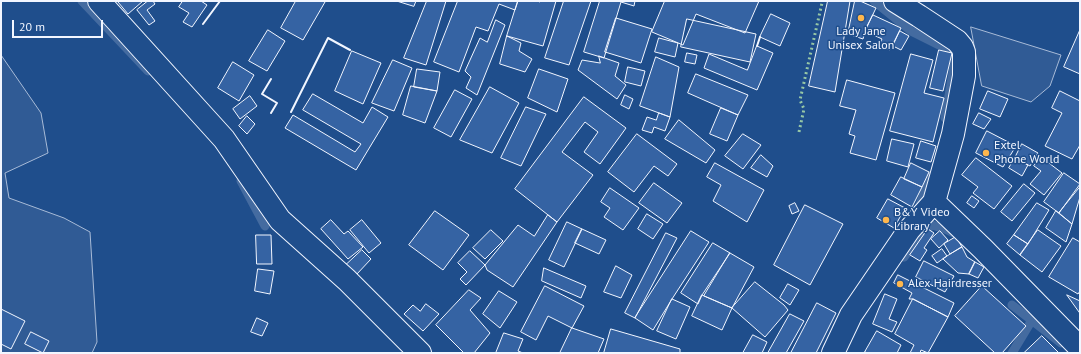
<!DOCTYPE html>
<style>
body{margin:0}
#map{position:relative;width:1081px;height:354px;overflow:hidden;background:#1f4e8c;font-family:"PT Sans",sans-serif}
canvas{display:block}
.frame{position:absolute;inset:0;border:2px solid #f2f6ff;pointer-events:none}
.scale{position:absolute;left:12px;top:20px;width:91px;height:18px;box-sizing:border-box;border:2px solid #f2f6ff;border-top:0;padding-left:5px;font-size:12px;line-height:14px;white-space:nowrap;color:#f2f6ff;-webkit-text-stroke:3px #1f4e8c;paint-order:stroke}
</style>
<div id="map">
<canvas width="1081" height="354"></canvas>
<div class="frame"></div>
<div class="scale">20 m</div>
</div>
<script>
const ctx = document.querySelector('canvas').getContext('2d');
ctx.lineJoin = 'round';
function fillPath(path, color) { ctx.fillStyle = color; ctx.fill(path, 'evenodd'); }
function strokePath(path, color, width, dash) { ctx.strokeStyle = color; ctx.lineWidth = width; ctx.lineCap = dash ? 'butt' : 'round'; ctx.setLineDash(dash || []); ctx.stroke(path); }
function label(font, color, halo, rows, align = 'center') {
  ctx.font = font + ' "PT Sans",sans-serif'; ctx.lineWidth = 3; ctx.setLineDash([]); ctx.textBaseline = 'middle'; ctx.strokeStyle = halo; ctx.fillStyle = color; for (const [text, x, y, turn = 0] of rows) {
    ctx.save(); ctx.translate(x, y); ctx.rotate((+turn || 0) * Math.PI / 180); ctx.textAlign = isNaN(turn) ? turn : align; if (halo) ctx.strokeText(text, 0, 0); ctx.fillText(text, 0, 0); ctx.restore();
  }
}
const built = new Path2D(`
 M971 27 1061 55 1050 86 1031 102 982 86Z
 M1 55 41 113 48 153 5 173 9 198 64 218 90 232 97 342 92 353H1Z`);
const stream = new Path2D(`
 M82 1 148 71
 M874 1 911 31 939 45 947 47 955 51 956 56 945 118
 M241 181 265 226
 M918 210 931 175
 M904 257 922 232 932 225 945 229 958 235
 M1012 305 1061 343
 M1012 353 1032 320`);
const building = new Path2D(`
 M119 1H143L128 14 118 2Z
 M148 1H153L155 4 147 10 155 21 149 25 137 10Z
 M183 1H201L207 5 192 27 183 22 189 13 179 7Z
 M296 1H323L325 2 303 40 281 28Z
 M397 1H416L414 6Z
 M427 1H446L426 65 404 58Z
 M458 1H518L515 10 499 4 488 31 476 27 459 72 434 62Z
 M518 1H537L540 2 541 1H556L543 46 507 36Z
 M564 1H591L569 65 545 58Z
 M600 1H635L634 6 621 2 604 58 584 52Z
 M665 1H759L745 33 696 14 683 45 652 32Z
 M828 1H850L835 92 809 86Z
 M855 1H860L876 8 865 31 863 39 848 34Z
 M771 14 790 23 780 46 760 37Z
 M873 15 901 28 890 50 879 45 882 39 865 31Z
 M616 18 652 29 641 63 605 52Z
 M687 19 756 34 750 62 681 47Z
 M496 20 505 25 477 95 466 88 471 77 465 71 480 38 487 42Z
 M268 30 285 41 267 71 249 61Z
 M1080 30V74L1064 67Z
 M900 31 909 36 901 50 893 46Z
 M507 36 521 43 519 51 532 59 525 72 500 64Z
 M659 38 678 43 675 57 655 52Z
 M757 46 773 53 757 90 704 68 709 54 747 70Z
 M939 50 952 53 943 91 930 88Z
 M352 51 381 63 363 104 335 91Z
 M687 53 697 55 695 64 685 62Z
 M911 54 933 60 924 93 944 98 933 142 890 131Z
 M599 56 619 63 615 76 626 85 617 99 578 70 582 60 600 63Z
 M656 57 679 67 670 117 640 106Z
 M393 60 412 68 394 111 372 103Z
 M233 62 254 75 239 101 218 88Z
 M628 67 645 71 641 86 625 82Z
 M417 69 440 72 437 91 414 87Z
 M539 69 568 79 557 112 528 98Z
 M696 74 748 95 738 115 688 93Z
 M847 80 895 93 876 160 850 153 855 136 849 134 856 110 840 106Z
 M411 86 437 91 425 123 403 115Z
 M490 87 519 103 492 153 460 140Z
 M455 90 472 99 451 137 434 128Z
 M988 91 1008 99 1000 117 980 109Z
 M1060 91 1080 101V145L1072 159 1045 146 1062 113 1052 108Z
 M313 94 363 123 372 107 388 117 356 170 285 128 293 115 355 152 361 144 303 110Z
 M625 95 633 99 629 109 621 105Z
 M250 96 257 106 240 119 233 109Z
 M584 97 626 128 600 164 584 152 598 132 585 122 562 152 593 175 557 222 515 189Z
 M526 107 546 114 521 166 501 158Z
 M721 108 738 115 727 141 710 134Z
 M659 113 670 117 665 131 654 127 652 133 642 130 647 117 656 120Z
 M979 113 991 119 984 129 973 124Z
 M247 116 255 124 247 134 239 126Z
 M679 120 715 150 706 163 665 139Z
 M987 131 1016 146 1003 167 976 153Z
 M637 134 677 164 668 176 654 166 634 192 608 172Z
 M743 134 761 145 743 169 725 156Z
 M892 139 914 144 908 167 887 161Z
 M921 141 936 146 931 162 916 158Z
 M1022 144 1038 153 1030 166 1015 158Z
 M761 155 773 166 767 177 751 168Z
 M1041 157 1062 173 1044 195 1030 184 1041 171 1034 166Z
 M976 158 1012 186 994 209 973 193 978 187 962 175Z
 M1015 158 1028 165 1022 176 1009 168Z
 M715 163 764 190 747 222 713 201 721 185 707 177Z
 M911 163 929 172 922 187 904 179Z
 M1064 173 1080 184 1059 213 1044 202Z
 M901 177 922 187 912 207 891 195Z
 M654 183 682 203 667 223 639 203Z
 M1024 184 1035 193 1012 221 1001 212Z
 M1080 187V197L1072 224 1059 213Z
 M610 188 639 208 623 230 604 217 610 208 601 202Z
 M972 196 979 201 974 208 967 203Z
 M888 199 905 208 894 228 877 218Z
 M795 203 799 211 792 214 789 206Z
 M1037 203 1049 210 1028 244 1014 235Z
 M805 205 843 224 810 285 774 265Z
 M435 211 469 235 443 270 409 245Z
 M1056 211 1072 224 1066 242 1046 228Z
 M647 214 663 224 653 239 638 229Z
 M548 215 557 222 513 287 487 270 485 265 518 225 534 236Z
 M331 220 344 234 348 231 363 247 348 259 321 229Z
 M362 220 381 243 369 253 350 230Z
 M567 222 582 229 564 267 549 260Z
 M582 229 606 240 599 254 575 243Z
 M928 229 934 233 924 248 927 250 920 261 910 255Z
 M491 230 503 241 485 259 473 248Z
 M1038 230 1061 246 1042 272 1020 255Z
 M691 231 709 242 672 299 653 330 635 318Z
 M940 231 948 240 939 248 931 239Z
 M666 233 677 238 635 318 625 313Z
 M256 235H271L272 264H257Z
 M1014 235 1028 244 1020 255 1007 244Z
 M956 237 962 247 950 254 944 244Z
 M1073 238 1080 242V291L1078 294 1049 277Z
 M713 243 730 253 702 295 698 304 681 293Z
 M962 247 967 257 975 262 969 274 958 273 943 259Z
 M942 249 947 256 937 263 932 256Z
 M362 250 371 259 356 275 346 265Z
 M470 251 485 265 466 285 460 279 467 272 458 263Z
 M730 253 754 267 732 308 704 296Z
 M924 261 954 276 945 292 916 277Z
 M975 262 984 267 978 278 969 274Z
 M616 266 632 275 621 298 604 292Z
 M544 268 586 286 581 298 542 281Z
 M258 269 274 271 270 294 255 291Z
 M898 275 954 303 948 317 913 299H909L912 293 894 283Z
 M755 282 784 305 788 310 765 337 732 308Z
 M788 284 799 290 790 305 780 298Z
 M545 286 584 306 572 328 548 316 536 340 521 332Z
 M982 286 1026 326 1002 353H995L955 316Z
 M469 290 481 298 470 310 490 333 474 353H464L436 325Z
 M499 291 517 302 500 328 483 314Z
 M885 294 897 299 889 319 897 322 892 332 873 324Z
 M702 295 732 308 722 330 692 316Z
 M1067 295 1080 301V313Z
 M672 299 690 307 676 339 657 331Z
 M913 299 948 317 928 353 921 350 920 353H910L914 345 895 334Z
 M817 303 836 313 816 353H791Z
 M426 304 439 314 423 331 404 314 413 305 420 311Z
 M1 309 25 321 11 349 1 344Z
 M790 314 804 321 786 353H768Z
 M257 318 268 323 262 336 251 332Z
 M572 328 604 339 598 353H560Z
 M611 329 680 349V353H604Z
 M877 331 901 345 897 353H868L865 352Z
 M31 332 49 341 43 353 25 344Z
 M504 333 523 339 518 351 523 353H496Z
 M753 335 767 342 762 353H743Z
 M1042 336 1059 353H1024Z`);
const minor = new Path2D(`
 M99 1 224 139 280 220 347 280 420 353
 M895 1 919 16 957 41 962 47 964 52V76L953 134 934 202 983 249 1080 348
 M833 353 851 315 909 230 934 202`);
const hedge = new Path2D(`
 M799 132 804 109 800 100 822 3`);
const wall = new Path2D(`
 M203 24 220 1
 M757 46 760 37
 M271 79 262 94 277 103 271 113
 M291 112 328 38 350 50`);
const markers = [
 [861,18,4,"#ffb74d"],
 [986,153,4,"#ffb74d"],
 [886,220,4,"#ffb74d"],
 [900,284,4,"#ffb74d"]
];
const poiNames = [
 ["Lady Jane",861,32,"center"],
 ["Unisex Salon",861,46,"center"],
 ["Extel",994,146],
 ["Phone World",994,160],
 ["B&Y Video",894,213],
 ["Library",894,227],
 ["Alex Hairdresser",908,284]
];
fillPath(built, '#305b95');
strokePath(built, '#a8bbd7', 1);
strokePath(stream, '#446ba0', 9);
fillPath(building, '#3563a3');
strokePath(building, '#f2f6ff', 1);
strokePath(minor, '#f2f6ff', 24);
strokePath(minor, '#1f4e8c', 22);
strokePath(hedge, '#97c8a6', 3, [2, 3]);
strokePath(wall, '#f2f6ff', 2);
for (const [x, y, r, color] of markers) { const dot = new Path2D(); dot.arc(x, y, r, 0, 2 * Math.PI); ctx.fillStyle = color; ctx.fill(dot); strokePath(dot, '#1f4e8c', 1.5); }
label('12px', '#f2f6ff', '#1f4e8c', poiNames, 'left');
</script>
